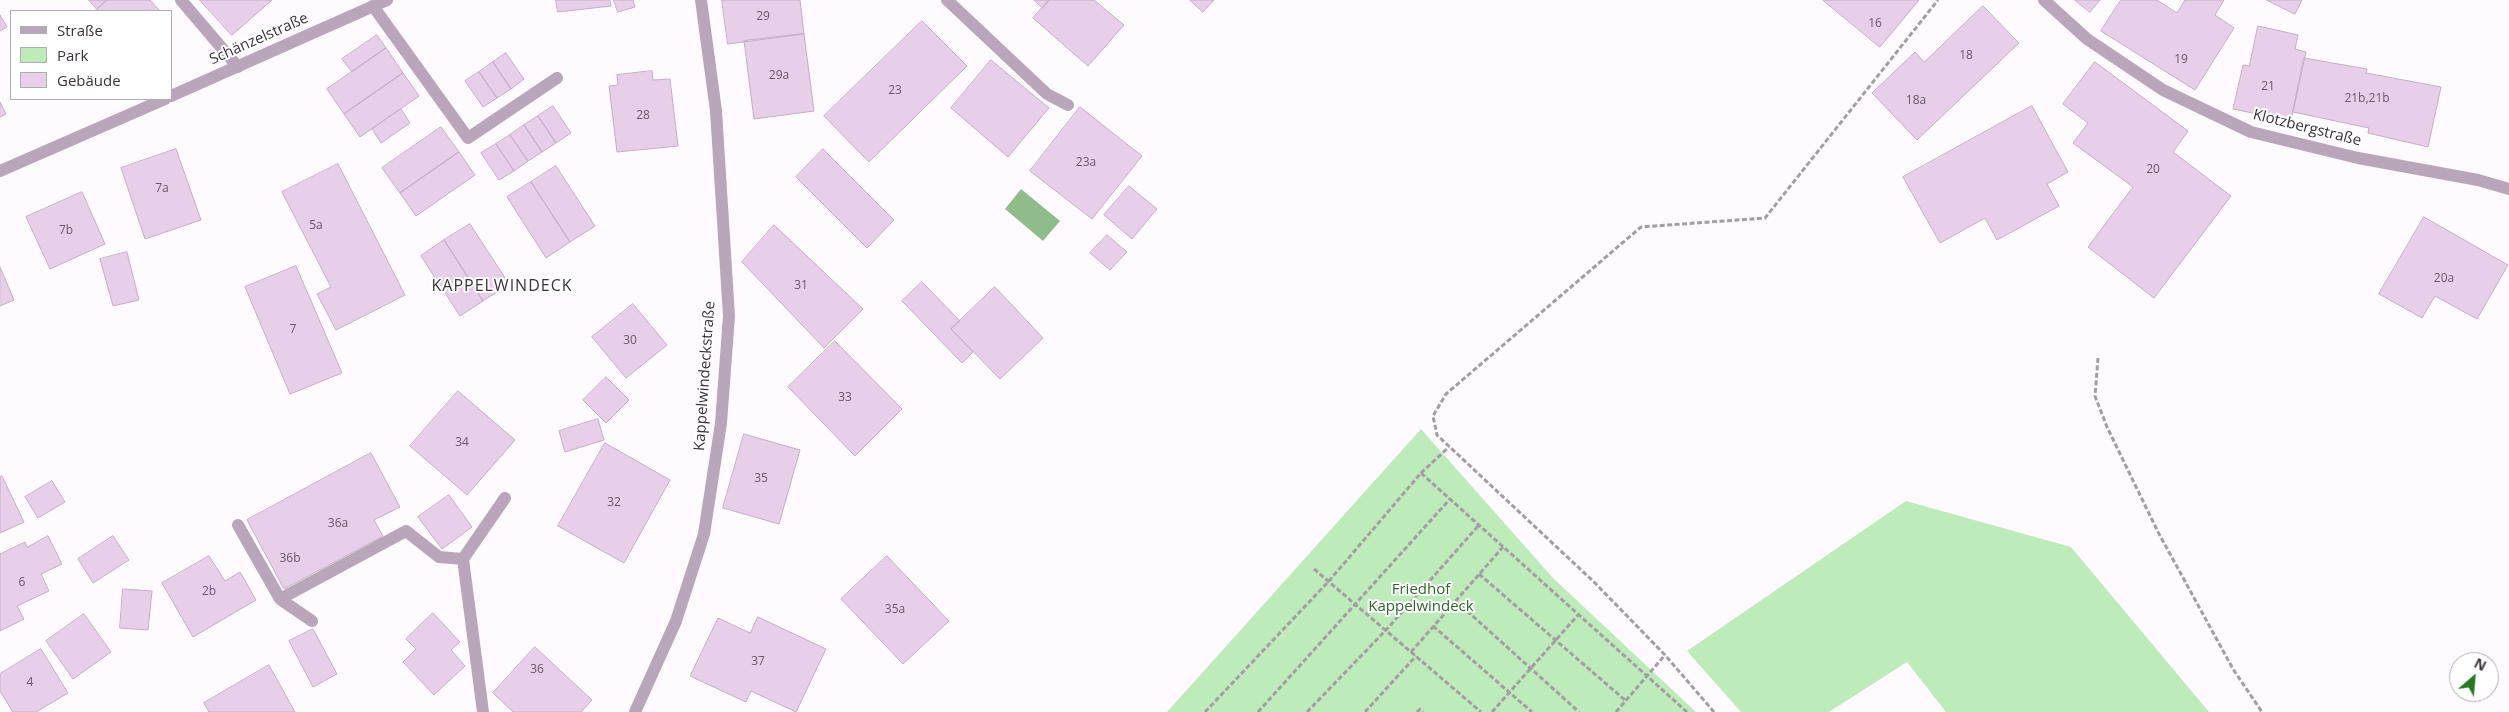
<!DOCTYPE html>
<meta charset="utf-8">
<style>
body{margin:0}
#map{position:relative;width:2509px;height:712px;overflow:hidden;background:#fffaff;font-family:"Open Sans",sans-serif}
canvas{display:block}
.legend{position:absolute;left:10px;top:10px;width:162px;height:90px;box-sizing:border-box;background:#fff;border:1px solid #b1adb1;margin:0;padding:6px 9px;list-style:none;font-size:15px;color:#3c323c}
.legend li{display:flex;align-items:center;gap:10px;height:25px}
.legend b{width:25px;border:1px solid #b1adb1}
.north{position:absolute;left:2449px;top:652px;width:50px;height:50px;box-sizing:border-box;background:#fff;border:1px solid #b1adb1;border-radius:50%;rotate:27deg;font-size:14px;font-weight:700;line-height:20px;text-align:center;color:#3c323c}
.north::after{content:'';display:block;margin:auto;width:18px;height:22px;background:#267822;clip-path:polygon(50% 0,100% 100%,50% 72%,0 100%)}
</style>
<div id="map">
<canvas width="2509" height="712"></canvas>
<ul class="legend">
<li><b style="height:6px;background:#baa6bb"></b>Straße</li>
<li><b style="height:14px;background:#beebba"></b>Park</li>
<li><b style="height:14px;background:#e7cfe9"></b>Gebäude</li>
</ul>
<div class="north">N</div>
</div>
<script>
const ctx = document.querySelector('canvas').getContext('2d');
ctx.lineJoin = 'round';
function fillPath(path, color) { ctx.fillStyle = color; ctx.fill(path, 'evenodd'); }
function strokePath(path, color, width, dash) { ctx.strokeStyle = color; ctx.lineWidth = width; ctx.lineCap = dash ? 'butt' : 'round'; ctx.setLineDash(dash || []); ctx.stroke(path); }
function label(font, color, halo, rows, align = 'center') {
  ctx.font = font + ' "Open Sans",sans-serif'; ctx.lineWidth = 4; ctx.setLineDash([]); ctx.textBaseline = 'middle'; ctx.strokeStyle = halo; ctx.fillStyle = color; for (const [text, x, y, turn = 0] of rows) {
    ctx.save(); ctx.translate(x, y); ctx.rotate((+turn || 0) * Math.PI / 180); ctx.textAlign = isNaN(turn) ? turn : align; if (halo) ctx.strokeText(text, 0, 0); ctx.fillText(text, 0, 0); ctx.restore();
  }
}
const green = new Path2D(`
 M1421 429 1553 578 1696 712H1167Z
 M1906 501 2071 547 2209 712H1946L1907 662 1829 712H1741L1687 651Z`);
const water = new Path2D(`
 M1021 189 1060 221 1043 241 1005 209Z`);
const building = new Path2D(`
 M89 0H107L97 9Z
 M107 0H150L160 11H99L97 9Z
 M200 0H272L232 35Z
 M556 0H610L611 6 558 12Z
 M614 0H633L635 7 618 12Z
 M722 0H800L804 34 728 44Z
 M1034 0H1049L1043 8Z
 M1049 0H1094L1124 25 1088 66 1033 18Z
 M1190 0H1214L1203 12Z
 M1823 0H1919L1880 47Z
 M2075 0H2100L2090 12Z
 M2121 0H2157L2177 13 2185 0H2224L2215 15 2234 28 2195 90 2101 31Z
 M2267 0H2302L2295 14Z
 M1983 6 2019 43 1917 140 1872 93 1915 52 1924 62Z
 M0 15 7 27 0 31Z
 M922 21 967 66 869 162 824 116Z
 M2258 26 2298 35 2295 49 2306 52 2291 121 2233 109 2243 65 2249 66Z
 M804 34 814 111 754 119 744 41Z
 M377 35 386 48 352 72 342 59Z
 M386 48 403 73 344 114 327 89Z
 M506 53 524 79 511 89 493 62Z
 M2304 58 2367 69 2366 73 2441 87 2428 147 2368 133 2369 128 2293 112Z
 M991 60 1049 108 1008 157 951 108Z
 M493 62 511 89 497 98 479 72Z
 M2095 62 2188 131 2173 152 2231 196 2154 298 2088 247 2133 187 2073 143 2088 123 2063 104Z
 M652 71 653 80 670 79 678 146 617 152 609 86 618 85 617 75Z
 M479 72 497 98 483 107 465 81Z
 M403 73 419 96 360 137 344 114Z
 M0 102 6 114 0 117Z
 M553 106 571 133 556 143 538 116Z
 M2032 106 2068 172 2047 184 2059 206 1997 240 1985 218 1940 243 1903 177Z
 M1080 107 1142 156 1092 219 1030 171Z
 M401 109 410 123 381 143 372 129Z
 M538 116 556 143 542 152 524 125Z
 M524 125 542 152 528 161 510 135Z
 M441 127 459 152 400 193 382 168Z
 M510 135 528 161 514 171 496 144Z
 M496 144 514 171 499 180 481 153Z
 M176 149 201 220 145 239 121 168Z
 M823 149 894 220 867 248 796 177Z
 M459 152 475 175 416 216 400 193Z
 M338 164 405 295 336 330 317 294 331 287 282 192Z
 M556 166 595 226 570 242 531 182Z
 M531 182 570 242 546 258 507 197Z
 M1129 186 1157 209 1132 239 1104 215Z
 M82 192 105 244 50 269 26 217Z
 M2424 217 2508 265 2477 319 2435 296 2422 318 2379 294Z
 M470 224 509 284 483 301 444 240Z
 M774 225 863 309 824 348 742 262Z
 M1107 235 1127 252 1110 270 1090 253Z
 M444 240 483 301 460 316 421 256Z
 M127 252 139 300 113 306 100 259Z
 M296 266 342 373 290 394 245 287Z
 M0 267 14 300 0 306Z
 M922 282 960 321 951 329 973 352 962 363 902 301Z
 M995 287 1043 338 1000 379 951 329Z
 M633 304 667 345 626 378 592 337Z
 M835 341 902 409 855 456 788 387Z
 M606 377 629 400 606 423 583 400Z
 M458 391 515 440 467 495 410 446Z
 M598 419 604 440 565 452 559 431Z
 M744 434 800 450 779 524 723 508Z
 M605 443 670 480 624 563 558 526Z
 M371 453 400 507 374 520 383 536 284 589 247 520Z
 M2 476 24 522 0 533V477Z
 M52 481 65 502 38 518 25 497Z
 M449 495 472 527 442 549 418 517Z
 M48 536 62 564 41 574 49 591 17 606 24 619 0 631V554L25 542 27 547Z
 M113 536 129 560 93 583 78 559Z
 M209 556 225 581 240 572 256 600 193 637 162 583Z
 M887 556 949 621 903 664 841 599Z
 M123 589 152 591 148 630 120 628Z
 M433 613 460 642 451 650 465 666 434 695 403 662 416 649 406 639Z
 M84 614 111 652 73 679 46 641Z
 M758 617 826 649 796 712 751 691 746 702 690 676 718 618 750 633Z
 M313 629 337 674 313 687 289 641Z
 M535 647 592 700 581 712H513L493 693Z
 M41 649 68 693 36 712H13L0 691V674Z
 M269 665 295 712H209L204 703Z`);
const path = new Path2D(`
 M2098 358 2095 396 2107 427 2158 532 2233 669 2262 712
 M1421 473 1449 447
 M1314 569 1481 712
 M1479 574 1626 701
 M1456 601 1579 712
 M1433 626 1532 712
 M1411 652 1503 547
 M1205 712 1329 581 1421 473 1687 712
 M1258 712 1450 499
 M1307 712 1386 630 1479 525
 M1365 712 1416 656
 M1417 712 1420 709 1423 712
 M1492 712 1578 615
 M1616 712 1665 655
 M1714 712 1665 655 1593 581 1437 435 1433 416 1446 394 1641 227 1765 218 1938 0`);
const service = new Path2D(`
 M181 0 238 67
 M947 0 1047 94 1068 105
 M373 6 468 138 557 78`);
const minor = new Path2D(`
 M2044 0 2087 39 2163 90 2251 132 2358 158 2478 180 2509 189
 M171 96 387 0
 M0 171 165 99
 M238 525 280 599
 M312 621 280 599 406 531 439 557 463 559
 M483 712 463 559 505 498`);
const tertiary = new Path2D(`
 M635 712 676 621 704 534 721 423 729 316 716 111 701 0`);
const numberNames = [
 ["29",763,17],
 ["16",1875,24],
 ["18",1966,56],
 ["19",2181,60],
 ["29a",779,76],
 ["21",2268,87],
 ["23",895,91],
 ["21b,21b",2367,99],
 ["18a",1916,101],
 ["28",643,116],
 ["23a",1086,163],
 ["20",2153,170],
 ["7a",162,189],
 ["5a",316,226],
 ["7b",66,231],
 ["20a",2444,279],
 ["31",801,286],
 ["7",293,330],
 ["30",630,341],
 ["33",845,398],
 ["34",462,443],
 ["35",761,479],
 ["32",614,503],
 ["36a",338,524],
 ["36b",290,559],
 ["6",22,583],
 ["2b",209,592],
 ["35a",895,610],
 ["37",758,662],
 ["36",537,670],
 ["4",30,683]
];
const streetNames = [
 ["Schänzelstraße",259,39,-24],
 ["Klotzbergstraße",2307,128,14],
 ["Kappelwindeckstraße",705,376,-86]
];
const parkNames = [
 ["Friedhof",1421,590],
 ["Kappelwindeck",1421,607]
];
const neighbourhoodNames = [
 ["KAPPELWINDECK",502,286]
];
fillPath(green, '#beebba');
fillPath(water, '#90bb8b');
fillPath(building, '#e7cfe9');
strokePath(building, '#c5aec7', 1);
strokePath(path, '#a49da4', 3, [5, 2.5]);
strokePath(service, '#baa6bb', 12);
strokePath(minor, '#baa6bb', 12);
strokePath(tertiary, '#baa6bb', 12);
label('12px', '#675967', null, numberNames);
label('15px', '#3c323c', '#fff', streetNames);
label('15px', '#2d6729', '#fff', parkNames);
ctx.letterSpacing = '1px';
label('16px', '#3c323c', '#fff', neighbourhoodNames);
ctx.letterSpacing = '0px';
</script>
